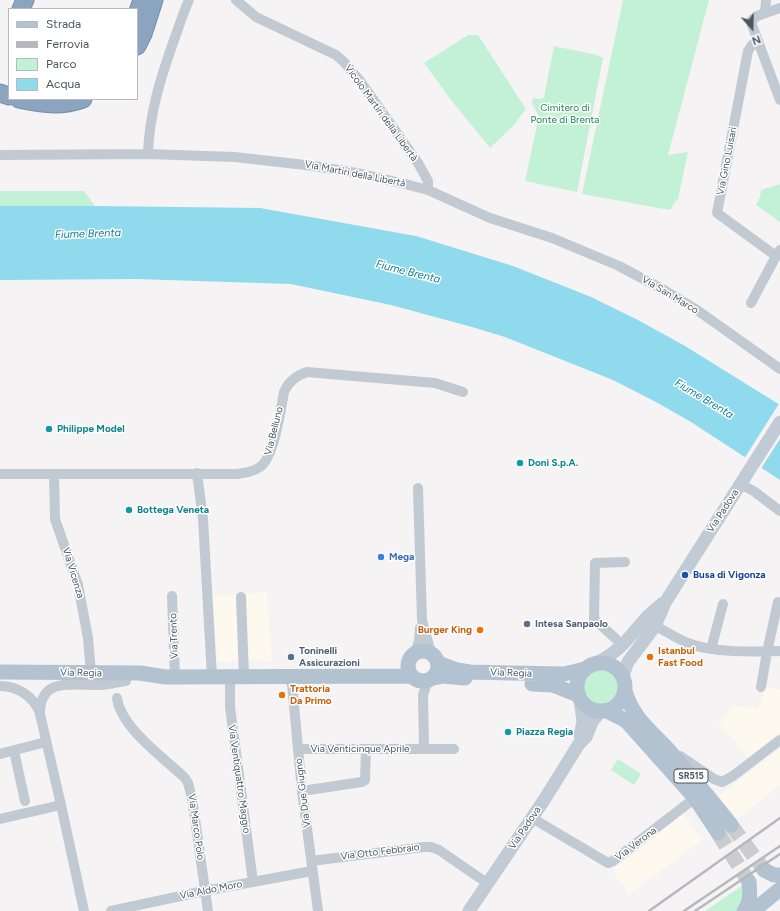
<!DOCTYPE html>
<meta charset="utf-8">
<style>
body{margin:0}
#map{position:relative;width:780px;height:911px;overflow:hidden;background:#f5f3f3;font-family:Figtree,sans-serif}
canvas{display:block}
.legend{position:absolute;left:8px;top:8px;width:130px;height:92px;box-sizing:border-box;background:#fff;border:1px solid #b7bbc0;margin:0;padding:5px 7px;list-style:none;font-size:12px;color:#4a5661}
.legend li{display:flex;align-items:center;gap:8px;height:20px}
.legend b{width:20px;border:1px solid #b7bbc0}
.north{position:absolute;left:732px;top:8px;width:40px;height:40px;-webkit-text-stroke:3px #fff;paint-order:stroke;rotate:160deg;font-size:11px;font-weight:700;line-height:16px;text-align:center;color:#4a5661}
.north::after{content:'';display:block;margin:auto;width:14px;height:18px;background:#4a5661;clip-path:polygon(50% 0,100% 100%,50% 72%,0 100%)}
</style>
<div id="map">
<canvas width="780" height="911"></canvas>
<ul class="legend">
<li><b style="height:5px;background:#b3c2d1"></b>Strada</li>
<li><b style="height:5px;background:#b5b8bd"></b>Ferrovia</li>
<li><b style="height:11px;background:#c3f1d5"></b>Parco</li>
<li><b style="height:11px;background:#90daee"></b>Acqua</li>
</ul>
<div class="north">N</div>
</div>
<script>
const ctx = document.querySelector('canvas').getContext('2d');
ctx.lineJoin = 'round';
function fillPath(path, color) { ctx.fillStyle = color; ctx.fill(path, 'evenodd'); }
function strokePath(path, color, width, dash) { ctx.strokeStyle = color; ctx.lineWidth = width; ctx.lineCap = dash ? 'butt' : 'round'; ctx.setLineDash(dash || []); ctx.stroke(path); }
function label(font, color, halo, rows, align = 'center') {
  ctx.font = font + ' Figtree,sans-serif'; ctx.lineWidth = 3; ctx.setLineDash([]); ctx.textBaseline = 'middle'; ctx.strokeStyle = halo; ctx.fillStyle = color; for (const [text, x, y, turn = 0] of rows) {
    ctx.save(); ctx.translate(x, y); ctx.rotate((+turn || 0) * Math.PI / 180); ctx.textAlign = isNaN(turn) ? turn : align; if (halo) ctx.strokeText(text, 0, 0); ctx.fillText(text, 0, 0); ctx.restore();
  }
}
const commercial = new Path2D(`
 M267 592 272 662 249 660 244 594Z
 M236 595 239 661H217L213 596Z
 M765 687 780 689V732L748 758 732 736 718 727 733 705 758 710Z
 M780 748V785L738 819 719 796Z
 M683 814 702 840 629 894 612 870Z`);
const green = new Path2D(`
 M623 0H709L668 155 688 152 678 199 675 202 670 210 582 194Z
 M468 35H478L526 109 513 126 490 148 451 100 424 63Z
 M554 46 597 55 603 58 577 192 525 181 539 116 532 104 533 98 542 99 544 97Z
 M780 184V222L756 205 760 197 761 190Z
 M0 191H84L95 206H0Z
 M581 688a20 20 0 1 1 40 0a20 20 0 1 1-40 0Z
 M618 759 641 774 634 785 611 770Z
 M746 883 739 911H705Z`);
const water = new Path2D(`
 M0 206H95L260 208 416 236 513 266 591 297 638 320 685 346 780 405V480L691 422 656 402 613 380 505 337 472 327 391 305 291 284 136 279 0 280Z`);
const pier = new Path2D(`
 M780 402V439L760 470 744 459Z`);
const primaryTunnel = new Path2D(`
 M731 825 764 870
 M718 833 749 882`);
const street = new Path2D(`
 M236 0 256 17 336 55 344 62 360 81 418 163 428 181V190
 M780 8 757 16 752 20V25L780 100
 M765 13 766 0
 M758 41 752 45 748 51 717 213 776 256 780 250
 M148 154C149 114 161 77 174 40 179 27 183 13 189 0
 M0 155 148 154 235 157 314 166 362 174 405 184 428 190 490 218 552 238 619 266 664 290 697 310 780 369
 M751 303 776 256
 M197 473 203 519 212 677
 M0 474H237C245 473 253 472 260 467 274 458 281 409 284 392 289 381 296 376 307 372L435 383 463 392
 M54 474 55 519 78 585 88 638 91 673
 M741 484 755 492 780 511
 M418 488 422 620 431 653
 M172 596 175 677
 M241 597 244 677
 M655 626C666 631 677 639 688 643 713 653 753 652 780 651
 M616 639 594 619 595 563 625 562
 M711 649 723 604
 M415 653 419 641 420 628
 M230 677V707L253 882
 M287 677 292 684 302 791 318 911
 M0 686C18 686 34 697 40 713
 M761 687 767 652 778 602
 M117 698C121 728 164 758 185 778L188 783 192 798 208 911
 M424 749 423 695 428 680
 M14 751 25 801
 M298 751 301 749H454
 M0 754 46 742
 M680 756 714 779 722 782 733 776 780 740
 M302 791 362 782 365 780 366 749
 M61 805 84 911
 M532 818 608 863 613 861 695 798
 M0 819 61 805 40 714C40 675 75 686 102 685 110 684 118 682 126 681
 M311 861 424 847H431L439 850 487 883
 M111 911 204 891 312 871`);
const secondary = new Path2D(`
 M596 663C620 652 630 636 646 618 651 613 657 608 663 603
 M623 675 628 662 655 626 666 601 780 422
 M580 736 583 721 580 700
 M469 911 544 800 579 744 586 737 592 722 601 711`);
const primary = new Path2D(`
 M408 666a15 15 0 1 1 30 0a15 15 0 1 1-30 0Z
 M577 687a24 24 0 1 1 48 0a24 24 0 1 1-48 0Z
 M438 663 457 670 470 672 512 673 564 674 585 669
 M0 672 140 673 166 677 411 676
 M432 678 443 676 465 678
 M532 684 553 685 578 695
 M625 691C632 718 655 734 672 754 693 777 712 801 731 825
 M607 711 623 719 628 723 695 798 718 833
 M764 870 774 875H780
 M744 911C751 902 750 893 749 882
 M753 911 780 889`);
const highway = new Path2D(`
 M21 9 25 0
 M137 14 142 0
 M137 46 143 34 154 0
 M0 93 9 96
 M19 99C41 104 61 107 83 99`);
const rail = new Path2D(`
 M649 911 780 818
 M684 911 780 846
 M695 911 780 854`);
const markers = [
 [49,429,4,"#0f9aa8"],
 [520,463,4,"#0f9aa8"],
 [129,510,4,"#0f9aa8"],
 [381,557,4,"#3f7fe0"],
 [685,575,4,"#1a4fb4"],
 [527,624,4,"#5c6f8a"],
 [480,630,4,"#e8710a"],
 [291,657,4,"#5c6f8a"],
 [650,657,4,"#e8710a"],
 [282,695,4,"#e8710a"],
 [508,732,4,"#0f9aa8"]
];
const shields = [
 [691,776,34]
];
const shieldNames = [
 ["SR515",691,776]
];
const parkNames = [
 ["Cimitero di",565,108],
 ["Ponte di Brenta",565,120]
];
const streetNames = [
 ["Vicolo Martiri della Libertà",381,113,54],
 ["Via Gino Luisari",727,161,-79],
 ["Via Martiri della Libertà",355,174,11],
 ["Via San Marco",670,295,31],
 ["Via Belluno",274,431,-76],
 ["Via Padova",723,511,-57],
 ["Via Vicenza",73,573,73],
 ["Via Trento",174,636,-92],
 ["Via Regia",81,673,1],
 ["Via Regia",511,673,2],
 ["Via Venticinque Aprile",360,749],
 ["Via Ventiquattro Maggio",239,779,82],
 ["Via Due Giugno",303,793,-97],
 ["Via Marco Polo",196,827,82],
 ["Via Padova",525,828,-56],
 ["Via Verona",636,844,-37],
 ["Via Otto Febbraio",380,852,-7],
 ["Via Aldo Moro",211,890,-11]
];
const cultureNames = [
 ["Philippe Model",57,429],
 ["Doni S.p.A.",528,463],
 ["Bottega Veneta",137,510],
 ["Piazza Regia",516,732]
];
const shopNames = [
 ["Mega",389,557]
];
const transitNames = [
 ["Busa di Vigonza",693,575]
];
const serviceNames = [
 ["Intesa Sanpaolo",535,624],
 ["Toninelli",299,651],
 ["Assicurazioni",299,663]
];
const foodNames = [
 ["Burger King",472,630,"right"],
 ["Istanbul",658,651],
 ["Fast Food",658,663],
 ["Trattoria",290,689],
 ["Da Primo",290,701]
];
const waterNames = [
 ["Fiume Brenta",88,234,-2],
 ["Fiume Brenta",408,272,14],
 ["Fiume Brenta",704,399,31]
];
fillPath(commercial, '#fdf9ef');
fillPath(green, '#c3f1d5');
fillPath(water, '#90daee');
fillPath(pier, '#f5f3f3');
strokePath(primaryTunnel, '#caccce', 15, [15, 8]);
strokePath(highway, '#7690ad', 19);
strokePath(street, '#c1cad2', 10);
strokePath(secondary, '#c1cbd6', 13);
strokePath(primary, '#b3c2d1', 15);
strokePath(highway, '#8ba5c1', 17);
strokePath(rail, '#b5b8bd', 2.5);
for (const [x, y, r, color] of markers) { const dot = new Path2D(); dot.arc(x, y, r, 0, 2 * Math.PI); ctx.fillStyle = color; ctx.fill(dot); strokePath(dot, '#fff', 1.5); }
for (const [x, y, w] of shields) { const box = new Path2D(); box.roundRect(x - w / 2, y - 7, w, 14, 3); ctx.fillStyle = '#fff'; ctx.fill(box); strokePath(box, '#4a5661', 1); }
label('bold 9px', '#4a5661', null, shieldNames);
label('10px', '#17864f', '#fff', parkNames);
label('10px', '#4a5661', '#fff', streetNames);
label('bold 10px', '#0d838f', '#fff', cultureNames, 'left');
label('bold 10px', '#366cbe', '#fff', shopNames, 'left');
label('bold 10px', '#164399', '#fff', transitNames, 'left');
label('bold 10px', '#4e5e75', '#fff', serviceNames, 'left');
label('bold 10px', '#c56008', '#fff', foodNames, 'left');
label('italic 11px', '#0c7c9b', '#fff', waterNames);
</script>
